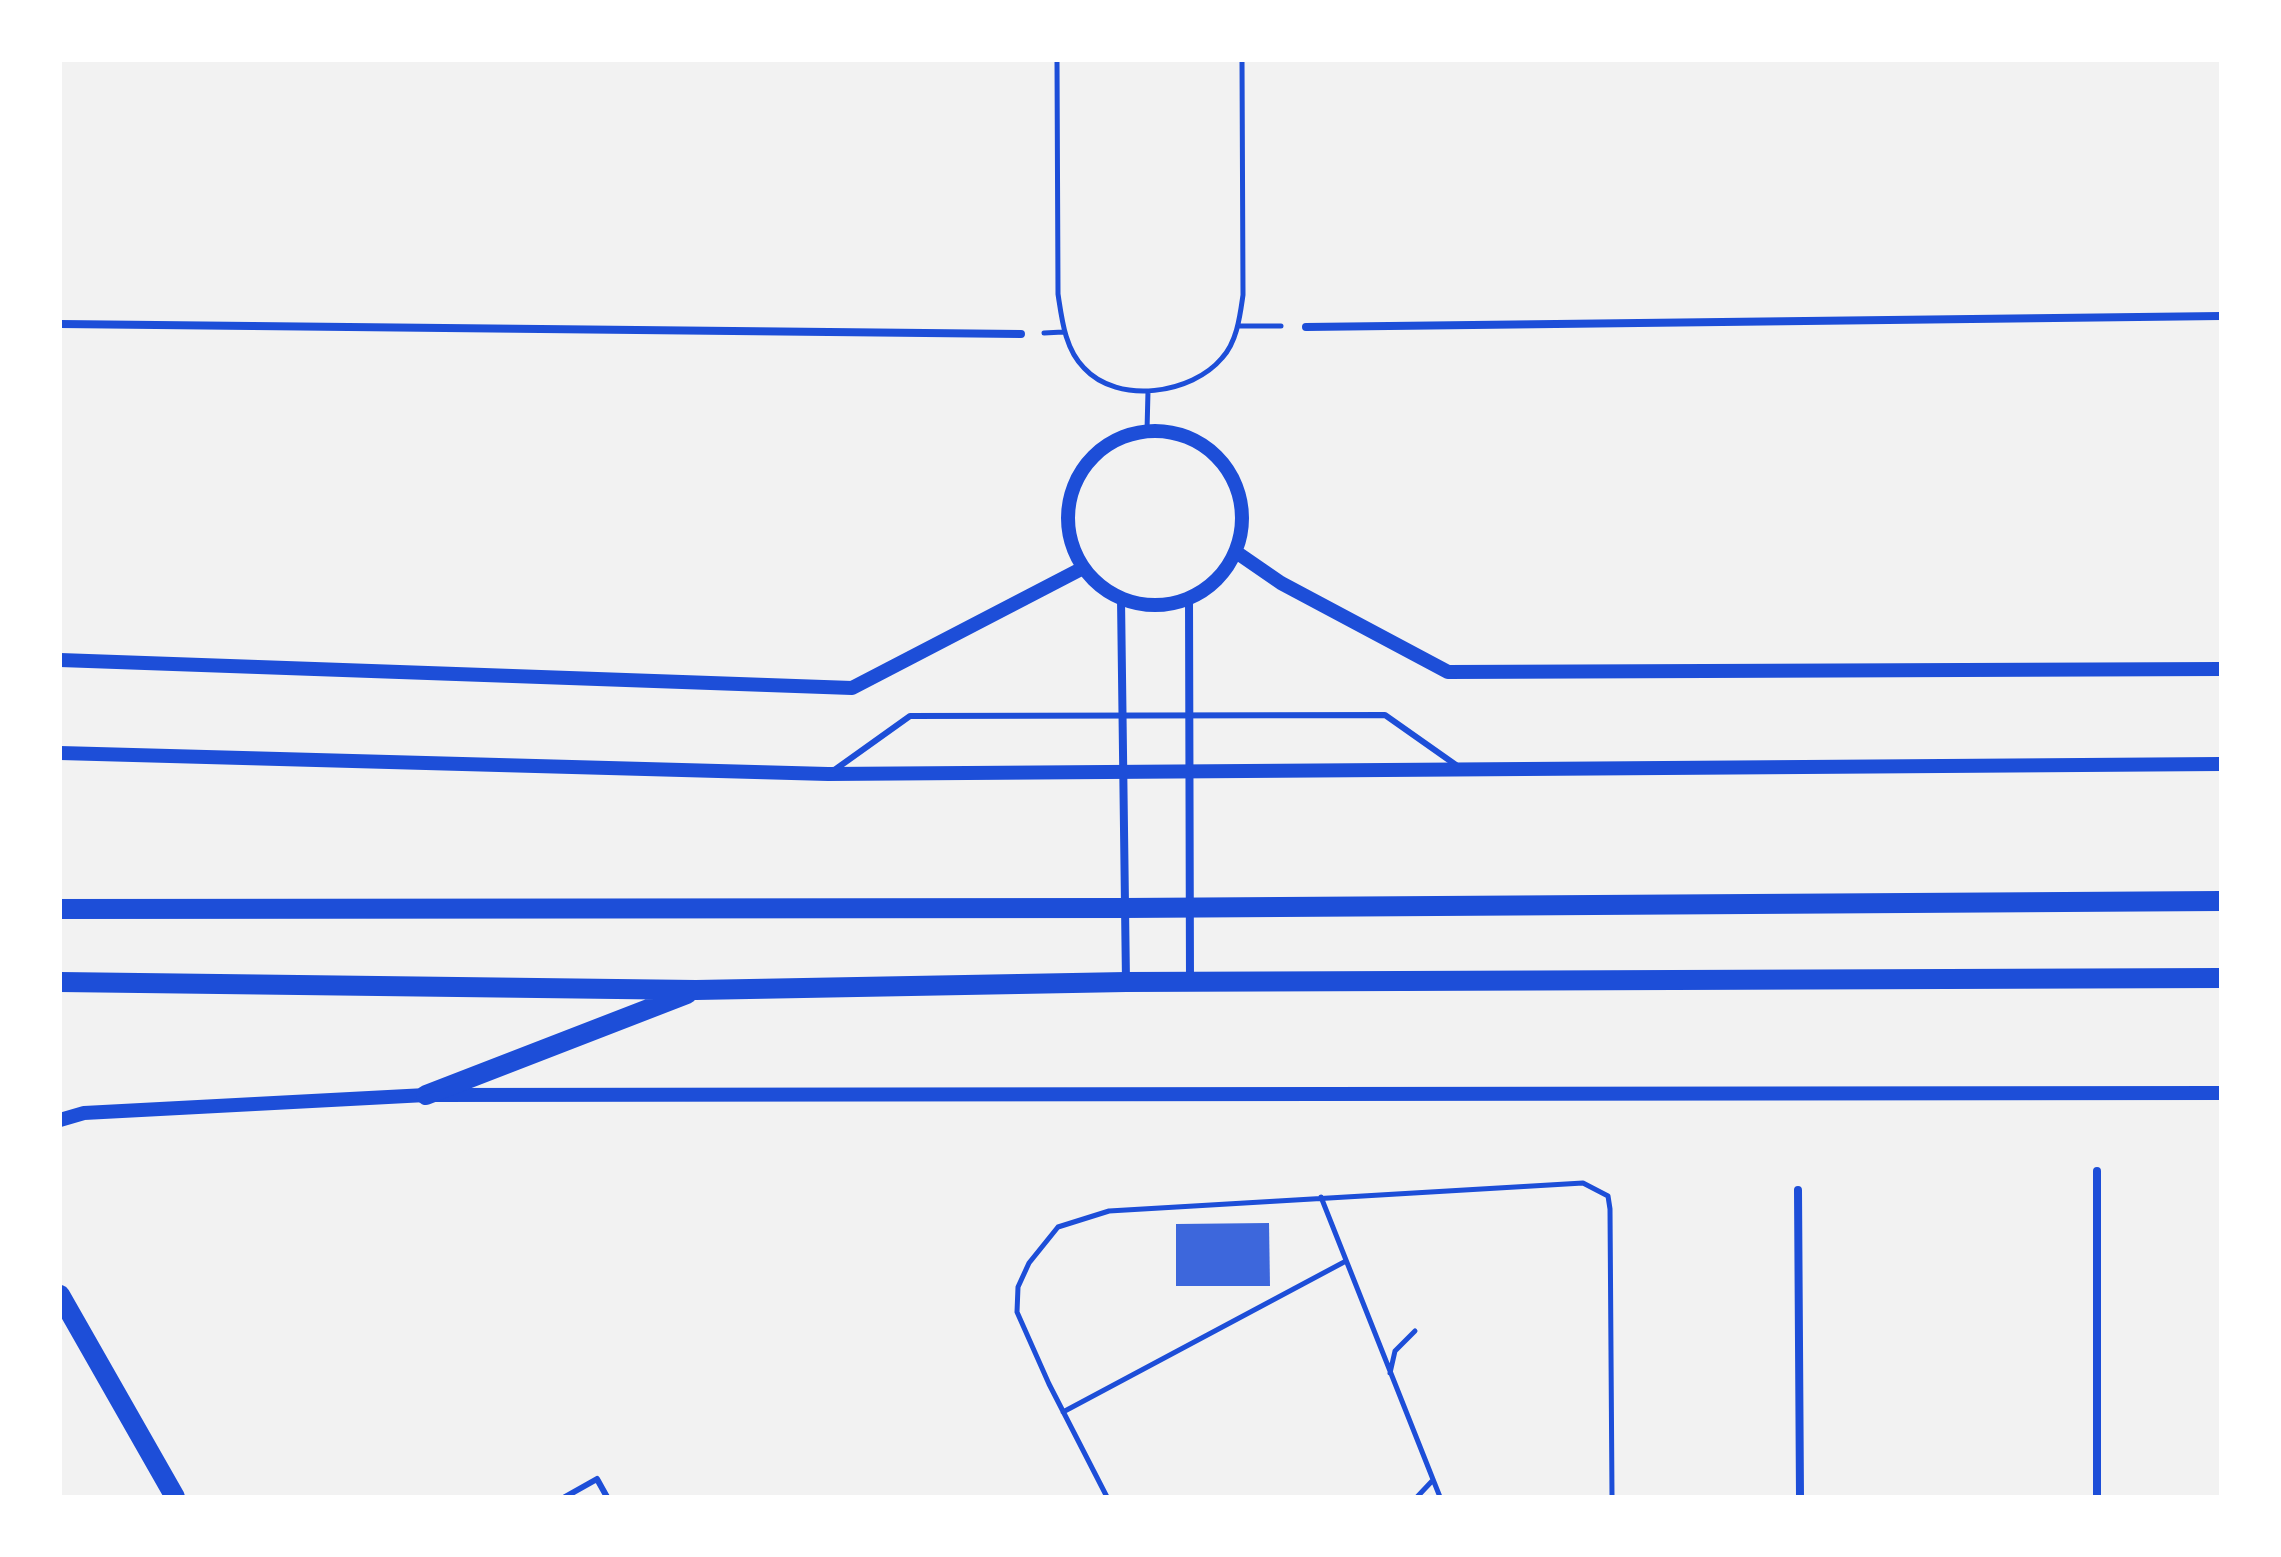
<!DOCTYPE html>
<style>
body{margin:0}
#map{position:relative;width:2281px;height:1557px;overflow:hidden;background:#f2f2f2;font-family:"Noto Sans",sans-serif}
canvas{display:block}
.frame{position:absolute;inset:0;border:62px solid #fff;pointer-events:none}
</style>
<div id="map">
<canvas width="2281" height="1557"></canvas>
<div class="frame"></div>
</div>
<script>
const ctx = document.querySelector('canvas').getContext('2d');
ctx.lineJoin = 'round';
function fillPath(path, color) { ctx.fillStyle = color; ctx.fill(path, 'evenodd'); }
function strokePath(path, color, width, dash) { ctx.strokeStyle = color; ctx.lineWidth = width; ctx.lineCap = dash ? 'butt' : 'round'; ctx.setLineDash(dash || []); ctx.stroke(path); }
const building = new Path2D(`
 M1269 1223 1270 1286H1176V1224Z`);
const path = new Path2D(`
 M1057 60 1058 294C1062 320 1065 349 1084 368 1118 405 1192 394 1222 358 1237 342 1240 316 1243 295L1242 60
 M1238 326H1281
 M1044 333 1063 332
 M1147 431 1148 391
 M1321 1197 1440 1497
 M1390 1373 1395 1351 1415 1331
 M1063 1412 1346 1261
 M1107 1497 1049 1384 1017 1312 1018 1287 1029 1263 1058 1227 1109 1211 1583 1183 1608 1196 1610 1209 1612 1497
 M1417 1497 1433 1480`);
const service = new Path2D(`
 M833 771 910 716 1385 715 1456 765
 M565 1497 597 1479 607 1497`);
const minor = new Path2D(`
 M60 324 1021 334
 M1306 327 2221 316
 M1121 599 1126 982
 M1189 599 1190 983
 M2097 1171V1497
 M1798 1190 1800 1497`);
const tertiary = new Path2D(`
 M1068 518a87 87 0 1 1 174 0a87 87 0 1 1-174 0Z
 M1236 552 1281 583 1448 672 2221 669
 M60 660 852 688 1083 568
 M60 753 828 774 2221 764
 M60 1120 84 1113 426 1095 2221 1093`);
const primary = new Path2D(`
 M60 909 1123 908 2221 901
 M60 982 696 990 1126 982 2221 978
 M426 1095 687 994
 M60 1295 175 1497`);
fillPath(building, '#3d67dc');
strokePath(path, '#1d4ed8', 5);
strokePath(service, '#1d4ed8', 6);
strokePath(minor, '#1d4ed8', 8);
strokePath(tertiary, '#1d4ed8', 14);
strokePath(primary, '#1d4ed8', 20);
</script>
